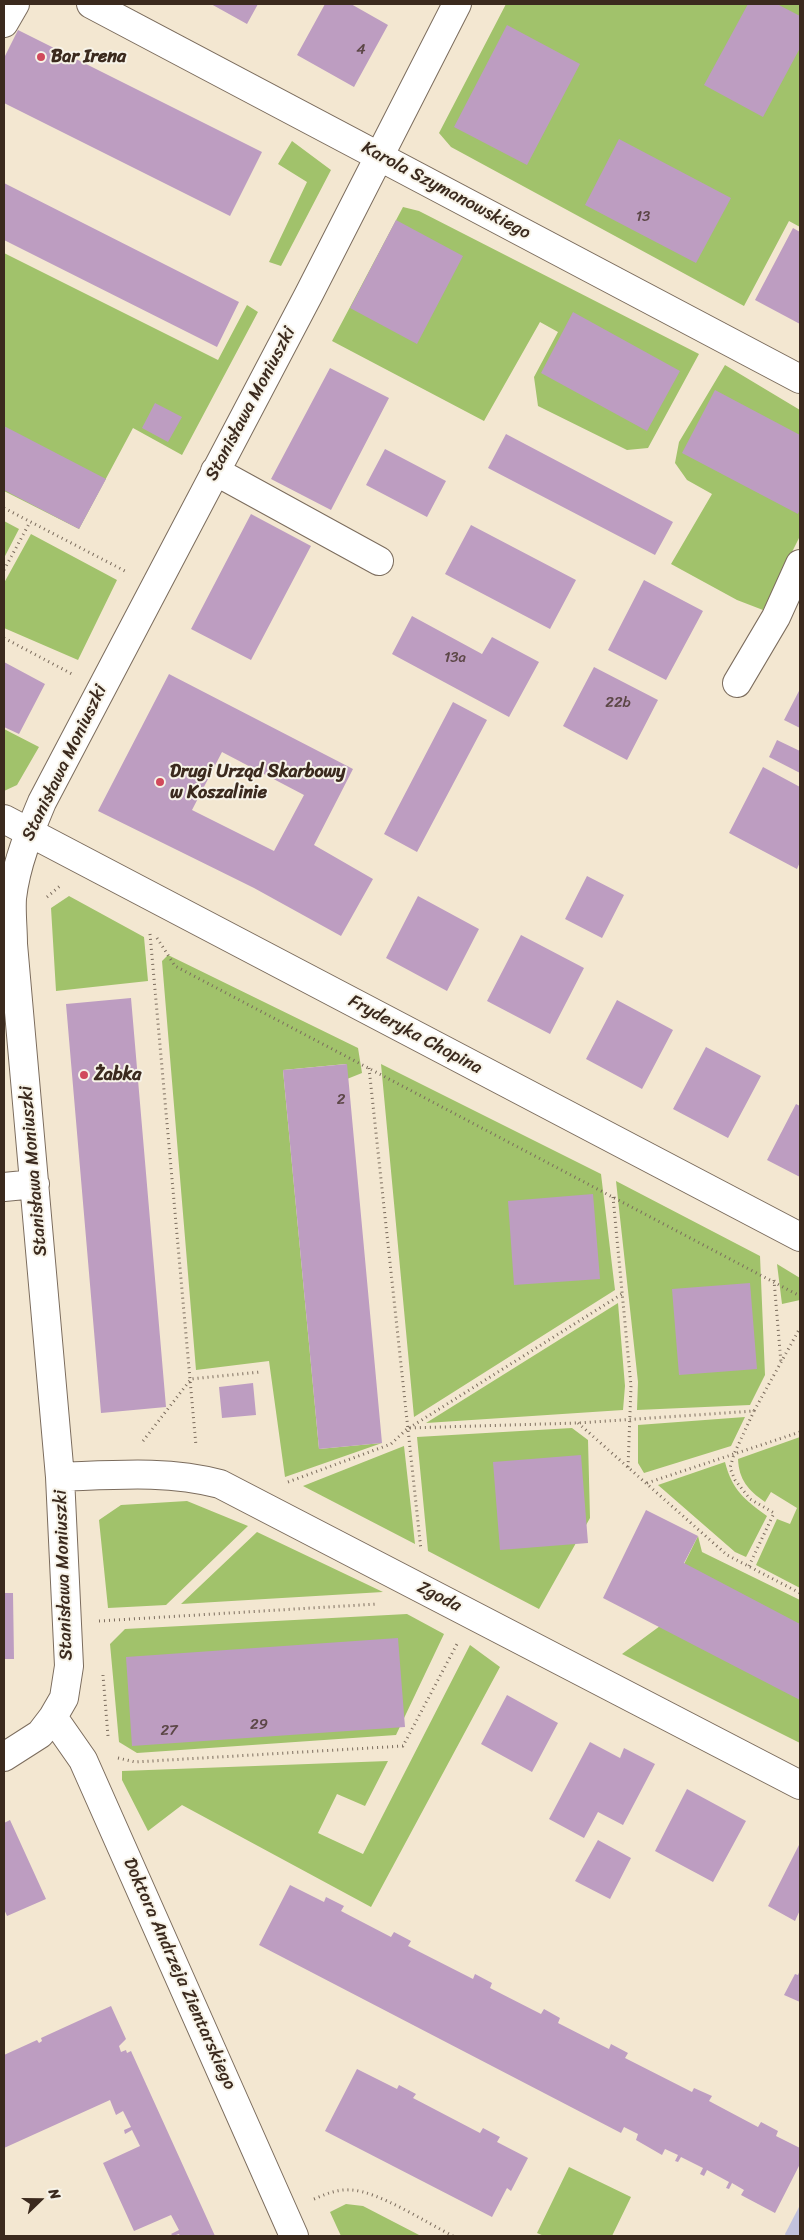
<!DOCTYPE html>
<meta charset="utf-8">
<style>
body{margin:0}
#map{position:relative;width:804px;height:2240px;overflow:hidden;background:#f3e7d1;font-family:Sriracha,sans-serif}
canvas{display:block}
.frame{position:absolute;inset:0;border:5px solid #3b2a1e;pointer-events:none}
.north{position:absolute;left:15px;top:2175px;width:50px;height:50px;-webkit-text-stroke:4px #f7f3e8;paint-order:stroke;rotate:68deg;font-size:14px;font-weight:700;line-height:20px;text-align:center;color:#3b2a1e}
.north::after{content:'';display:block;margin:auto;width:18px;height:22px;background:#3b2a1e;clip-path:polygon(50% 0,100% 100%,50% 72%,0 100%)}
</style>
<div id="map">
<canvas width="804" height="2240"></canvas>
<div class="frame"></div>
<div class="north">N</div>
</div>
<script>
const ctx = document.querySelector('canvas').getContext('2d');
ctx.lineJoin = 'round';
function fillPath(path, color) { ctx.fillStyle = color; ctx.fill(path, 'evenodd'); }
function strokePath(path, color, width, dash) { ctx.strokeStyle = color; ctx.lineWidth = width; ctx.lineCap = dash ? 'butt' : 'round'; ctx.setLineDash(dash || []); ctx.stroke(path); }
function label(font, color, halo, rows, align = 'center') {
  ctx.font = font + ' Sriracha,sans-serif'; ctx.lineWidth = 4; ctx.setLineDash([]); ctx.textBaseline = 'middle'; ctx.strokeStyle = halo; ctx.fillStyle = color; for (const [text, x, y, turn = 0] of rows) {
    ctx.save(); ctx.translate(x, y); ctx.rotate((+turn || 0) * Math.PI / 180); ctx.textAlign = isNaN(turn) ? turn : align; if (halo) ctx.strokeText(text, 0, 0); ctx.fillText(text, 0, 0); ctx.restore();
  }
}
const industrial = new Path2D(`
 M800 2205V2236H786L785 2234Z`);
const green = new Path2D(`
 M506 4H800V227L789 221 744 306 451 147 439 133Z
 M292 141 331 170 281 266 269 262 307 182 278 164Z
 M403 207 419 211 699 354 648 448 627 450 538 406 534 377 558 332 540 322 484 421 332 341Z
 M4 253 218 360 247 305 258 312 182 455 133 428 79 529 4 491Z
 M725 365 800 410V536L763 610 737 600 671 564 712 494 687 480 675 463 679 442Z
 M4 521 19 529 4 558Z
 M31 534 117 580 78 660 4 628V583Z
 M4 729 39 747 17 785 4 791Z
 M69 896 144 937 148 981 56 991 51 908Z
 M168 955 358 1048 362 1073 347 1079 346 1064 283 1070 319 1449 382 1443 285 1477 269 1361 196 1370 162 961Z
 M381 1064 601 1174 615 1290 414 1417Z
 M616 1181 760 1256 765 1375 750 1405 637 1410 638 1382Z
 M777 1264 800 1278V1300L782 1304Z
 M618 1303 625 1386 623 1410 426 1423Z
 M745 1417 731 1446 644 1473 638 1463V1425Z
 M572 1428 588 1440 590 1518 539 1609 428 1551 417 1437Z
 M800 1437V1588L756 1565 777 1519 790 1524 797 1508 771 1492 765 1502C748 1490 739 1480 738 1459Z
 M404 1446 415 1544 303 1486Z
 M725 1462C732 1490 745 1500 767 1516L746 1557 735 1552 658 1485Z
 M187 1501 248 1526 166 1605 108 1608 99 1520 121 1505Z
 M257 1532 383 1592 181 1604Z
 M698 1536 702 1552 800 1600V1743L622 1654 660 1626 655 1623Z
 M407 1614 444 1634 396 1735 137 1753 119 1742 110 1644 125 1629Z
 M470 1645 500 1667 371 1907 182 1805 148 1831 122 1780V1771L388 1761 365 1806 337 1794 318 1833 363 1854Z
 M569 2167 631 2197 612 2236H544L537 2233Z
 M346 2204 363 2206 421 2236H341L330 2212Z`);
const building = new Path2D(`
 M211 4H258L247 24Z
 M325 4H351L388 25 354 87 297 55Z
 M748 4H777L800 16V48L763 117 704 85Z
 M507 25 580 64 527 165 454 127Z
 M18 30 262 152 230 216 4 103V58Z
 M619 139 731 198 696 263 585 205Z
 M4 183 239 302 217 347 4 240Z
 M396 220 463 256 417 344 350 308Z
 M793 228 800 232V324L755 300Z
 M573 312 680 371 647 431 541 373Z
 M330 368 389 398 331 510 271 479Z
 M715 390 800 435V509L798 514 682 453Z
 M155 403 182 417 168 442 142 428Z
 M4 426 106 479 79 529 4 490Z
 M506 434 673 522 655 555 488 468Z
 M385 449 446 481 427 517 366 485Z
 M251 514 311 546 251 660 191 629Z
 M471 525 576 580 550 629 445 574Z
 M644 580 703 611 666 680 608 650Z
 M412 616 482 654 492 637 539 662 509 717 392 654Z
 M4 662 45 684 19 734 4 727Z
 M594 667 658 700 627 760 563 726Z
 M169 674 353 769 314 845 373 879 341 936 254 888 98 811ZM222 752 304 795 274 851 192 810Z
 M800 689V728L784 720Z
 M453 702 487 720 417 852 384 834Z
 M777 740 800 751V773L769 757Z
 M763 767 800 787V862L797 869 729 833Z
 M587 876 624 895 602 938 565 919Z
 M418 896 479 929 447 991 386 958Z
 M521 935 584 968 550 1034 487 1001Z
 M131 998 166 1407 101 1413 66 1004Z
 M617 1000 673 1030 642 1089 586 1059Z
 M706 1047 761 1076 728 1138 673 1109Z
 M347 1064 382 1443 319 1449 283 1070Z
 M796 1104 800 1106V1177L767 1160Z
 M593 1194 600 1279 514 1285 508 1201Z
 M750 1283 757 1369 679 1375 672 1289Z
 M253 1383 256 1415 222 1418 219 1387Z
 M581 1455 588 1543 500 1550 493 1462Z
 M646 1510 698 1536 684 1563 800 1624V1700L603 1598Z
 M4 1593H13L14 1659H4Z
 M398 1638 405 1727 132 1746 126 1657Z
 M507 1695 558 1723 532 1772 481 1744Z
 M590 1742 620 1758 624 1748 655 1764 623 1825 598 1812 584 1838 549 1819Z
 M687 1789 746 1821 713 1882 655 1851Z
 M10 1820 46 1899 7 1916 4 1909V1823Z
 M598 1840 631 1858 610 1899 575 1881Z
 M800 1843V1910L795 1921 768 1906Z
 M290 1885 324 1902 326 1897 344 1906 341 1911 391 1937 394 1932 411 1941 408 1946 473 1979 475 1974 492 1983 490 1988 541 2014 544 2009 560 2018 558 2023 609 2049 611 2044 628 2053 625 2058 692 2092 694 2088 712 2096 709 2101 758 2127 761 2122 778 2131 776 2136 800 2148V2164L775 2213 741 2195 744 2190 732 2183 729 2189 726 2188 729 2182 707 2170 704 2176 700 2174 703 2168 681 2157 678 2162 675 2161 678 2155 665 2149 662 2155 636 2140 638 2134 624 2127 621 2133 259 1945Z
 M800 1970V2002L784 1995 795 1974 798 1975Z
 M111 2006 126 2039 119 2046 121 2052 126 2050 127 2053 131 2051 215 2236H180L179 2234 173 2236 171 2234 179 2230 171 2215 134 2231 103 2163 140 2146 132 2130 125 2134 124 2130 131 2127 123 2111 116 2115 110 2100 4 2148V2055L37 2040 39 2043 42 2041 41 2038Z
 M357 2069 397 2089 399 2085 416 2094 413 2098 480 2133 483 2128 500 2137 497 2142 528 2158 511 2191 507 2188 492 2217 325 2131Z`);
const path = new Path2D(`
 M4 508 125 571
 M4 570 30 522
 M4 638 72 674
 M47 897 61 885
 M150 934 196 1446
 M157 938 175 966 800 1296
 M369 1068 421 1550
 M613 1197 631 1386 628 1468
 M774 1280 781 1363
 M578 1423 727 1555 800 1593
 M409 1428 622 1294
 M143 1441 191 1379 260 1372
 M288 1482 391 1444 408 1428 578 1423 754 1411 800 1328
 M647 1483 800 1432
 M749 1566 774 1513 750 1499 735 1480 730 1468 734 1454 754 1411
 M99 1621 377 1604
 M103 1675 108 1736
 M118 1758 135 1762 403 1746 457 1644
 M314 2199C326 2194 337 2189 351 2190 378 2191 427 2223 453 2236`);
const minor = new Path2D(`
 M91 4 800 379
 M4 23 15 4
 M215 471 379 561
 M737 683 776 617 800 564
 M4 819 800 1237
 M4 1187 35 1184
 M60 1477C114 1475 167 1470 220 1484L800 1785
 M53 1717 83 1760 294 2236
 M4 1757 40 1734 53 1717 64 1698 69 1666 60 1477 13 944C13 929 11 913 12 898 16 864 29 833 42 802L309 294 457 4`);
const markers = [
 [41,57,5,"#d1495b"],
 [160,782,5,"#d1495b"],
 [84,1075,5,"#d1495b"]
];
const numberNames = [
 ["4",361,50],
 ["13",643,217],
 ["13a",455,658],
 ["22b",618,703],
 ["2",341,1100],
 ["29",259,1725],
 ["27",169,1731]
];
const poiNames = [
 ["Bar Irena",51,57],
 ["Drugi Urząd Skarbowy",170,772],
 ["w Koszalinie",170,793],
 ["Żabka",94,1075]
];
const streetNames = [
 ["Karola Szymanowskiego",446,191,28],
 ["Stanisława Moniuszki",251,404,-62],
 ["Stanisława Moniuszki",65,763,-64],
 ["Fryderyka Chopina",415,1035,28],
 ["Stanisława Moniuszki",34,1171,-95],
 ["Stanisława Moniuszki",64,1575,-92],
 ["Zgoda",439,1597,27],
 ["Doktora Andrzeja Zientarskiego",179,1974,66]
];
fillPath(industrial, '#c2c2dc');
fillPath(green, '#a1c26b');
fillPath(building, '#bd9dc1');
strokePath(minor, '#7b6c5d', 30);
strokePath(path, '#7b6c5d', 3, [1, 4]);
strokePath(minor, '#fff', 28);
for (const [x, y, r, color] of markers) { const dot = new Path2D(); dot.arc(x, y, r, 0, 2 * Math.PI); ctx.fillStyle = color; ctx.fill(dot); strokePath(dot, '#f7f3e8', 2); }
label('15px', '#5c4747', null, numberNames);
label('bold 18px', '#3b2a1e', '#f7f3e8', poiNames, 'left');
label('18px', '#3b2a1e', '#f7f3e8', streetNames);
</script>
